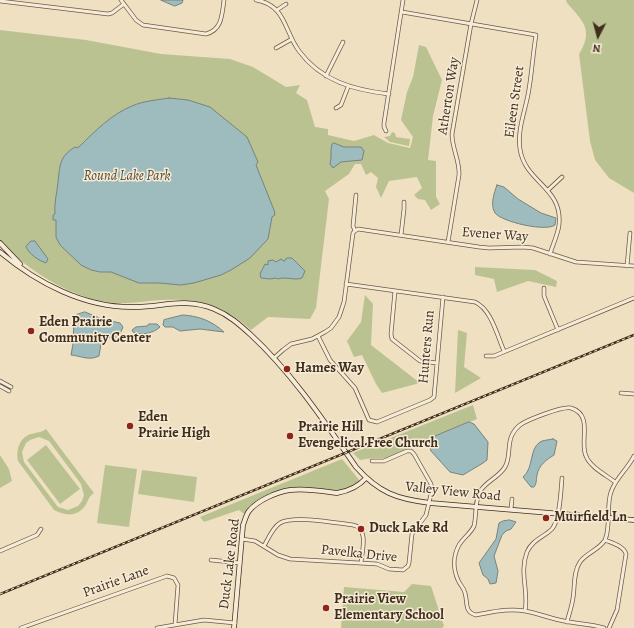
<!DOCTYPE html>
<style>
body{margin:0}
#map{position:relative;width:634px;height:628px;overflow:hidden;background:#f0e0c2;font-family:Alegreya,serif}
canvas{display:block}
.north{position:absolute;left:578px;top:16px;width:40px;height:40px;-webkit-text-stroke:3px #f5ebd7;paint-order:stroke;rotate:186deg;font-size:11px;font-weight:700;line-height:16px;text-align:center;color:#402e1b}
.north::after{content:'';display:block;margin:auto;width:14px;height:18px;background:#402e1b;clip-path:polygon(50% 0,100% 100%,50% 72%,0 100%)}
</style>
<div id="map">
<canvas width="634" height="628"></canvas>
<div class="north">N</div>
</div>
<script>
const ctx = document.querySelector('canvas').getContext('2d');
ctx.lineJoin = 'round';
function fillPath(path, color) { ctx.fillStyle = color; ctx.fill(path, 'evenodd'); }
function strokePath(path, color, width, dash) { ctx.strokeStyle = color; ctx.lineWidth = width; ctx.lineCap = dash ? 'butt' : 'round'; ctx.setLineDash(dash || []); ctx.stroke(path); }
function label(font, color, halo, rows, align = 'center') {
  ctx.font = font + ' Alegreya,serif'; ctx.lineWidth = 3; ctx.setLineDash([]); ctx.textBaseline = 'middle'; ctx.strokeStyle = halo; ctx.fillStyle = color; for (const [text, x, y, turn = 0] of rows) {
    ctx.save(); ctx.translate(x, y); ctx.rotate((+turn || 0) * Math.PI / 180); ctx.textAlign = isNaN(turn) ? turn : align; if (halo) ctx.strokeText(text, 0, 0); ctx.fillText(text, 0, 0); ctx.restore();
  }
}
const green = new Path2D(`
 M566 0H634V193L609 178 595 160 590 141 579 54C594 30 583 21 567 3Z
 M0 30 86 40 161 54 230 59 253 67 286 87 300 85 296 93 307 100 315 127 328 129V135L354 141 374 135 388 143 410 148 413 137 401 120 407 92 413 77 419 45 426 47 442 80 433 116 428 160 436 161V197L440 204 431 210 425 200 418 199 414 195 422 188 417 177 389 181 381 198 376 187 378 178 371 172 366 175 361 164H355L349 174 325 191 329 199 316 308 310 319 268 317 251 330C224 305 197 298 161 300 146 301 131 304 115 303 75 300 26 271 0 240Z
 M392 132 395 133 396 137 410 139 409 146 390 142 384 137 390 136Z
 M475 267 535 270 557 281 556 287 528 281 497 292 494 279 475 275Z
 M365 295 373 304 371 345 420 383 382 393 376 384 362 355 354 357 347 341 361 322Z
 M458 330 467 333 464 367 481 378 455 393Z
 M473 405 477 419 431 438 387 458H373L360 460 353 453Z
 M46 429 94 493C88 497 89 500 85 506 77 517 65 516 54 510L18 461C16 450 19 438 31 434 37 432 41 433 46 429ZM39 437 49 441 81 484 84 495 82 501 78 506 68 510 58 507 24 462 22 452 26 443 30 440Z
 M46 445 80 489 60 504 27 460Z
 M0 455 9 469 12 481 0 488Z
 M342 459 360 481 350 489 333 491 293 487 270 494 269 492V495L252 505 244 514 239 510 204 522 200 517Z
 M105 465 137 469 129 527 97 523Z
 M142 470 197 477 194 502 138 494Z
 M412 584 431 586 444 626 442 628H341L344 587 404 592Z`);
const water = new Path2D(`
 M161 0H183L182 3 175 6Z
 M169 98 188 100 210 107 247 137 258 162 256 165 274 210 275 215 272 217 268 239 250 258 231 270 221 275 194 283 181 285 159 283H139L111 272H100L91 270 81 265 60 245 56 237V220H53V215L55 214C54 203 57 193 58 182 60 165 59 157 75 147L77 148 80 146C95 131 112 114 132 106 143 101 157 100 169 98Z
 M334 143 344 147H361L364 151 362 160 341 162 333 168 330 164C332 157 330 151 332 144Z
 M497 185 504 187 518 199 541 213 556 218 555 225C546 232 502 222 495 213 490 205 494 193 497 185Z
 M31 241H35L48 259 46 263C38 260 30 255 26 247Z
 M287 258H292L305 271 302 278C294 281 286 276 278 279L276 278 270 279 261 278 260 274 265 264 268 265V261L273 260 276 262 281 259 284 261Z
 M85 312 102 319 120 323 123 327 119 336 114 338 102 337 99 356C89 361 81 356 71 355L73 344 74 320 76 315Z
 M183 315C199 316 212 321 224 332L200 329 180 331 173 327H165L163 325 164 320Z
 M149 324H157L160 327C154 333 141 336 133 332L132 330 136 327 147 326Z
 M469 422 474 424 488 442 487 460 483 463 463 475 450 472 431 451 429 444 431 438Z
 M553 439 557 441 554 455C546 460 539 465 537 475 536 480 537 483 534 487H531L523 477C534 468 529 449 540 442 543 440 549 440 553 439Z
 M510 520 516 522 511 529 506 531 502 535 494 556 498 571 496 583 490 584 488 579 483 575 479 563 496 539 499 523 503 521Z`);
const street = new Path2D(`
 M121 0 136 20 143 25 206 34C222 30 222 15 224 0
 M256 0C286 5 284 31 299 51 321 81 354 90 389 94
 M0 1 108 14 112 13 124 4
 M277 10 286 4
 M402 12 536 35C533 53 532 71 529 89 526 110 517 128 520 149 525 183 563 187 559 225 558 234 553 244 550 254
 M276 48 292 39
 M326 76 343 42
 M336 108 341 105 348 87
 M386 131 384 127V123L403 0
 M548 190 562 177
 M355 231 358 229 479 247 489 248 523 247 533 248 576 262 634 266
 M401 235 404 209V202
 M448 242 459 175C460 161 452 149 452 134L471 24 477 0
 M627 266 630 233
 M346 284 475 302C491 309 497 335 504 351
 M544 288V296L558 330
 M395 291 391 334 392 339 420 361 437 363
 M318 336 330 360 355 388 369 420 377 422 430 400 434 397 443 297
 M486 356H494L634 298
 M274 358 283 350 291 344 312 339 325 332 331 328 339 317 344 302 353 233 355 231 353 226 356 195
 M0 381 11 387
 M0 386 9 391
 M621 393 634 394
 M511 509 512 499
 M242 539 255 541 278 555 290 559 377 564 389 569 403 570 408 566 409 563 412 534 426 515 432 490 431 484 414 454 411 451H407L384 461H372
 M605 540C612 543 624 546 626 554L617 610 609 628
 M264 546C268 539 273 527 280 523 294 515 336 523 353 525 369 528 362 551 361 563
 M0 551 37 535 41 529
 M211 560 240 563
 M525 611C529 591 519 573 527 552 532 540 544 537 552 529 560 520 561 490 562 478
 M567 622C569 614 572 606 573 598 575 587 573 572 580 562 586 553 599 550 605 540 611 527 606 506 611 492 616 477 628 469 634 456
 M21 628 167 576 174 578 178 585 175 625
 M157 628 204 620 235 623
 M604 628C591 624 577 624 564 621 551 619 538 613 525 611 508 608 493 612 476 615 464 612 468 603 465 593 464 588 460 585 458 580 453 569 453 556 459 545 463 538 471 533 474 526 477 514 474 501 481 490 487 481 499 477 505 467 511 457 507 445 512 435 514 431 516 428 520 425 527 420 562 406 571 408 594 415 579 442 586 456 590 467 606 475 615 482`);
const secondary = new Path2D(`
 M0 243 20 264
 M0 252C37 283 85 308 134 307 163 307 186 297 214 309 229 315 240 325 251 335 292 373 324 421 356 467 379 493 397 499 430 503L634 520
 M234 628 243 525C245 520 246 515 249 511 258 500 277 492 290 490 305 488 322 491 337 493 349 491 358 487 366 478`);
const rail = new Path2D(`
 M0 594 634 335`);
const markers = [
 [31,331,4,"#8f2418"],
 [287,369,4,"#8f2418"],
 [130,426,4,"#8f2418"],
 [290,436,4,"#8f2418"],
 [546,518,4,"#8f2418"],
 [361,529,4,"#8f2418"],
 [326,608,4,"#8f2418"]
];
const streetNames = [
 ["Atherton Way",449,96,-81],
 ["Eileen Street",515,102,-82],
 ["Evener Way",495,235,4],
 ["Hunters Run",427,347,-85],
 ["Valley View Road",453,492,6],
 ["Pavelka Drive",359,554,6],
 ["Duck Lake Road",230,564,-83],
 ["Prairie Lane",116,582,-20]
];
const parkNames = [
 ["Round Lake Park",127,177]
];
const poiNames = [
 ["Eden Prairie",39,323],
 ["Community Center",39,339],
 ["Hames Way",295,369],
 ["Eden",138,418],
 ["Prairie High",138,434],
 ["Prairie Hill",298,428],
 ["Evengelical Free Church",298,444],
 ["Muirfield Ln",554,518],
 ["Duck Lake Rd",369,529],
 ["Prairie View",334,600],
 ["Elementary School",334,616]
];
fillPath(green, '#bbc292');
fillPath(water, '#9ebbbd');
strokePath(water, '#78837c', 1);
strokePath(street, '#6c5a45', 4.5);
strokePath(secondary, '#402e1b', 5.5);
strokePath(street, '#f5ebd7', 3);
strokePath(secondary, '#f5ebd7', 4);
strokePath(rail, '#402e1b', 2.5);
strokePath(rail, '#f5ebd7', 1, [3]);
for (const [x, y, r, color] of markers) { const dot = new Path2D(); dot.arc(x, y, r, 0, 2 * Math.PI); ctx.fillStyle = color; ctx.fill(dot); strokePath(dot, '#f5ebd7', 1.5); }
label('14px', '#402e1b', '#f5ebd7', streetNames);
label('italic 14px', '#594c33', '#f5ebd7', parkNames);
label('bold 14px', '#402e1b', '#f5ebd7', poiNames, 'left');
</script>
